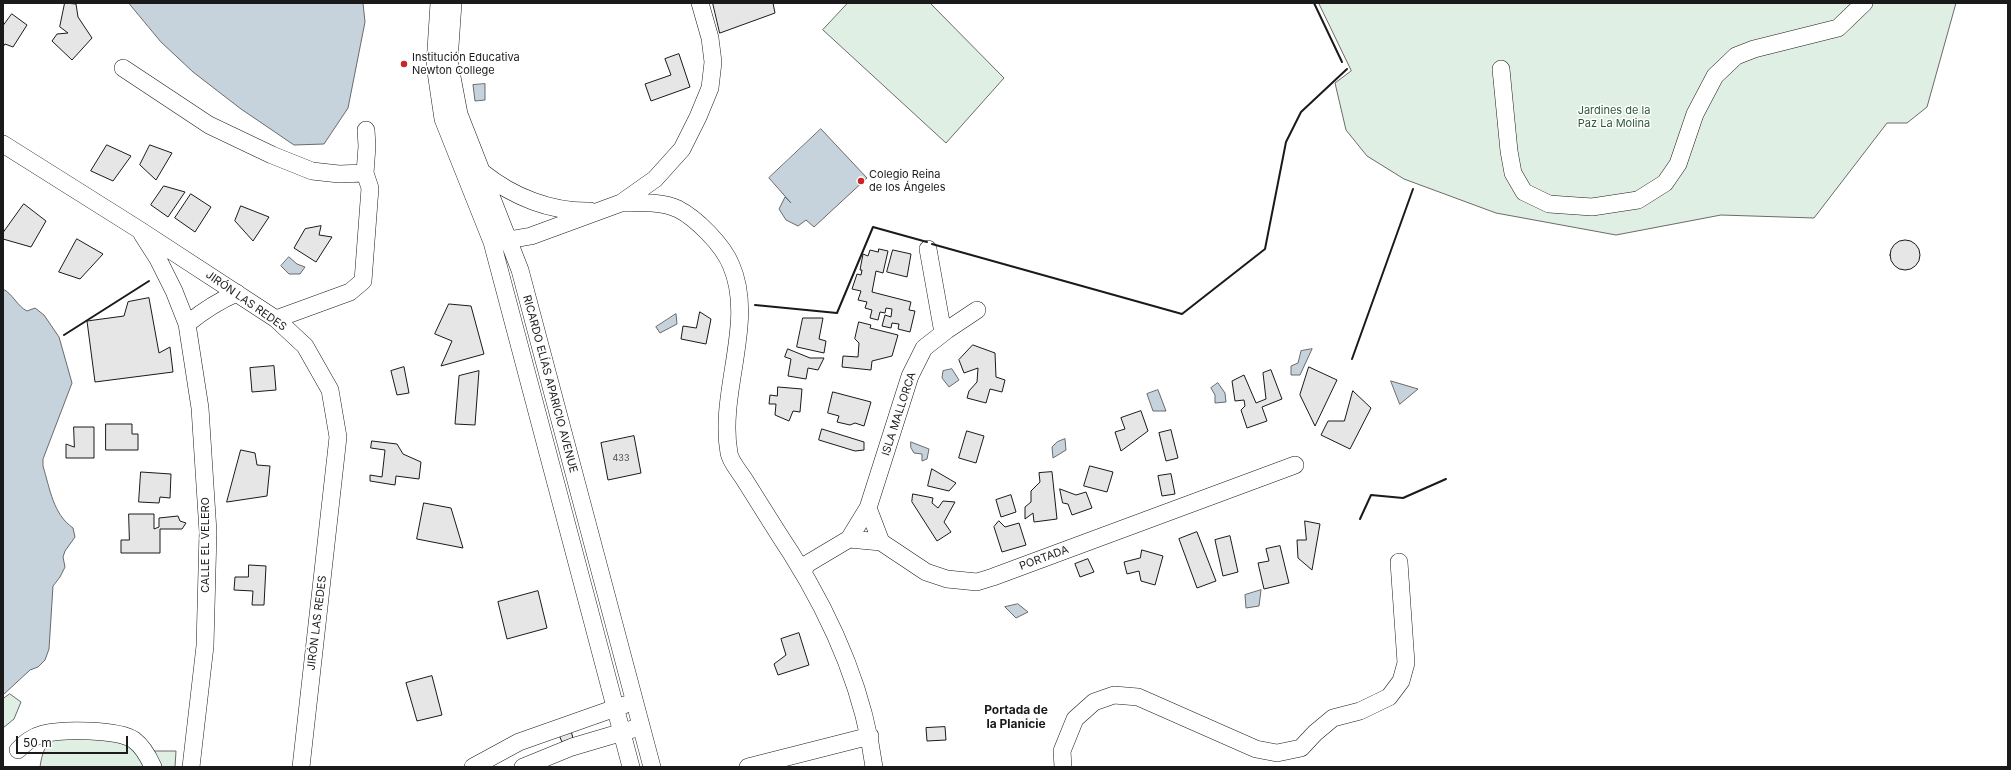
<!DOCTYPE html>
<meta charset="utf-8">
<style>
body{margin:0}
#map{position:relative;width:2011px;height:770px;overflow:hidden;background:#fff;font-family:Inter,sans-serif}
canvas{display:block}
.frame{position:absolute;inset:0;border:4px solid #1a1a1a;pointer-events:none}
.scale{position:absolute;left:16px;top:736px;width:112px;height:18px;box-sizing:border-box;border:2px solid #1a1a1a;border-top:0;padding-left:5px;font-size:12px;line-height:14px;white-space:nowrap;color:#1a1a1a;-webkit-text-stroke:3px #fff;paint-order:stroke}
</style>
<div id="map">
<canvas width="2011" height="770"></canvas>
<div class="frame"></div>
<div class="scale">50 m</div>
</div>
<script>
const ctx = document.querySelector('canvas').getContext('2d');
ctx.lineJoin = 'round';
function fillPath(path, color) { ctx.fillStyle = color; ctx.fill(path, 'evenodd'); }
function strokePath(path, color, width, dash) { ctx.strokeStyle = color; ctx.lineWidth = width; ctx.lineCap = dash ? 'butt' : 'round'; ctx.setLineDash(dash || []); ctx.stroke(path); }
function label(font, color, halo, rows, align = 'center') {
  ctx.font = font + ' Inter,sans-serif'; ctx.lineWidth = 3; ctx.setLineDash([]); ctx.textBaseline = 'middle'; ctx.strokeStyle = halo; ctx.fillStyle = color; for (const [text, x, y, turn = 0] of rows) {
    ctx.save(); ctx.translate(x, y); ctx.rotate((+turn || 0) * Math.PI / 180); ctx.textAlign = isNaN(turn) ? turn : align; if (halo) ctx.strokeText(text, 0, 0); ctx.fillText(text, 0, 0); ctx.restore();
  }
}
const green = new Path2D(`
 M848 3H930L1004 78 946 143 823 30Z
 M1319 3H1956L1927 107 1907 123H1887L1814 218 1721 215 1616 235 1496 213 1404 179 1367 156 1346 130 1335 83 1351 71Z
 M10 694 21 702 14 719 3 728V699Z
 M56 736H110L136 749 147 767H40C42 753 45 744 56 736Z
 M153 751H176L175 767H162Z`);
const water = new Path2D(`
 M129 3H363L365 22 348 108 324 144 294 145 241 109 193 72 161 42Z
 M485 84V100L475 101 473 85Z
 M821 129 867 178 814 227 806 220 798 226 786 220 779 209 785 197 791 203 769 178Z
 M289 257 297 264 305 267 300 274H289L281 266Z
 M3 289C13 294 17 306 27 311L35 308 44 315 59 337 72 383 43 459V466C50 489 53 514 73 528L75 537 65 551 63 557 65 567 60 577 53 586 49 649 45 660 38 667 30 670 3 695Z
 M676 314 677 324 660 333 656 327Z
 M1312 349 1300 375H1291V366L1298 363 1301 351Z
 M952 369 959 380 949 387 942 378 943 371Z
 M1391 381 1418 389 1400 404Z
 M1218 383 1225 393 1226 402 1215 403V395L1211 388Z
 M1158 390 1166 411H1153L1147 394Z
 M1065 439 1066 450 1053 458 1052 447 1057 442Z
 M911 442 929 449 927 459 922 461V454L914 453 911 448Z
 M1261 590 1259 606 1246 608 1245 595Z
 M1018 604 1028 612 1016 618 1005 607Z`);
const building = new Path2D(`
 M65 3 76 4 78 17 92 38 72 60 52 41 57 34 68 33 60 27Z
 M713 3H773L775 13 720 33Z
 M12 14 27 25 13 47 5 44 3 47V26Z
 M679 54 690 87 651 101 645 84 671 75 665 59Z
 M107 145 131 156 113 181 91 171Z
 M150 145 172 153 156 180 140 165Z
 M164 186 185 192 168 217 151 205Z
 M191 194 211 207 195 232 175 218Z
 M24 204 46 221 31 247 3 239V233Z
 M241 206 269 217 253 241 235 221Z
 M321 226 319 235 332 237 316 262 294 248 305 229Z
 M77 239 103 254 80 279 59 272Z
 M1890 255a15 15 0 1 1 30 0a15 15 0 1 1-30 0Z
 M879 249 888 251 883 273 876 271 872 292 911 302 909 310 915 311 910 332 898 329 899 324 892 323 891 328 882 326 885 315 891 317 892 309 886 308 885 313 880 312 878 320 870 318 872 310 865 308 867 302 858 300 861 291 852 289 857 274 861 275 862 270H860L863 254 868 256 870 250 878 252Z
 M893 250 911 254 907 277 887 272Z
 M149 298 159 353 170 347 173 372 95 382 87 321 124 316 128 302Z
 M449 304 471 306 484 354 441 366 452 341 435 334Z
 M700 312 711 319 706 344 681 339 683 326 696 328Z
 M803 318H823L819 339 826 341 824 353 797 347Z
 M859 322 871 325 870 328 898 335 892 356 872 361 871 370 842 367 843 356 858 357 859 343 855 339Z
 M973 345 995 353 996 377 1005 380 1002 392 990 389 986 403 967 398 969 391 977 382 978 368 964 373 959 360Z
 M788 349 810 358H824L818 370 808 368 806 379 788 376 791 359 785 357Z
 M274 366 276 390 252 392 250 368Z
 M404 367 409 393 397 395 391 371Z
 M1309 367 1337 380 1315 426 1300 395Z
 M1271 370 1282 399 1262 407 1267 421 1247 428 1241 410 1245 406 1244 400 1235 401 1232 381 1244 375 1256 403 1266 399 1263 373Z
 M479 371 475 425 455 424 459 376Z
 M778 387 802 389 800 412 793 411 789 421 775 415 776 404H769L770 395 777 396Z
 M1353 391 1371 408 1350 449 1321 435 1328 421H1344Z
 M833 392 871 402 864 426 855 423 850 425 837 422 839 416 828 413Z
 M1141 411 1148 431 1121 451 1115 432 1125 429 1121 418Z
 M106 424H132V434H138V450H106Z
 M74 427H94V458H66V444L74 447Z
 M822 429 864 442V450L855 451 819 440Z
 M1171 430 1178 458 1166 461 1159 433Z
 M967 431 984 436 976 463 959 458Z
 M634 436 641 473 608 480 601 443Z
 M372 441 397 444 403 454 421 462 419 479 396 476 395 485 370 481V475L382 477 385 450 371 448Z
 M241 450 255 453 257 465 270 466 267 496 227 502Z
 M1090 466 1113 472 1107 492 1084 486Z
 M932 469 956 483 949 491 928 486Z
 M141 472 171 474 170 498 160 497 159 503 139 502Z
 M1052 472 1057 519 1034 522 1033 513 1025 519V507L1031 502V491L1040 482 1039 473Z
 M1171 474 1175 494 1162 496 1158 476Z
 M1060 489 1076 495 1086 492 1092 508 1072 515 1068 504 1063 503Z
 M913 494 933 498 932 503 938 508 943 501 955 502 944 522 951 532 937 541 912 502Z
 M1011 495 1016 512 1001 517 996 500Z
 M424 503 451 508 463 548 417 539Z
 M129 514H154V529L159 527V518L178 516 180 521 186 523 182 529H160V553H121V540H129Z
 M999 521 1005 527 1019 523 1026 545 1002 552 994 527Z
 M1305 521 1320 524 1312 570 1298 558 1297 540H1306Z
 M1197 532 1216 581 1197 588 1179 539Z
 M1230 536 1238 572 1223 576 1215 540Z
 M1280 546 1289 583 1264 589 1258 563 1269 561 1266 549Z
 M1142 550 1163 556 1155 585 1141 581 1139 571 1127 574 1124 562 1140 558Z
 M1088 559 1094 572 1080 577 1075 564Z
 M249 565 266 566 264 605H252L253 591 234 590 235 577H248Z
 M538 591 547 628 507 639 498 602Z
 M799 633 809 665 778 675 774 664 786 655 781 639Z
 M432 676 442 715 417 721 406 683Z
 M945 727 946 740 927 741 926 728Z
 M571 731 573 738 562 742 559 735Z`);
const minor = new Path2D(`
 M439 3 435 65 443 119 492 242 631 767
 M453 3 449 61 459 114 520 270 652 767
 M123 68 209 125 272 155 312 171 339 174 365 173
 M1501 69 1509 151 1513 173 1524 192 1549 204 1592 207 1638 200 1665 183 1678 164 1695 114 1715 76 1736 56 1754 49 1838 28 1864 3
 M3 144 138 229 276 319 305 346 330 390 338 437 301 767
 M482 172C513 197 551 212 590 211
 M621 203C639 203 661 201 678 209 696 218 723 245 731 265 756 322 718 391 729 453 730 461 739 471 744 479 760 504 775 529 791 553 832 618 864 691 874 767
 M142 234 158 259 174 291 187 324 200 408 208 532 205 646 191 767
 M497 242 531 236 621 203 655 179 682 149 698 117 710 88 713 62 710 38 700 3
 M928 249 943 333
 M276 319 350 292 363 281 370 188 365 173 367 146 366 130
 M187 324C203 311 218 301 237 293
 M868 508 881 542
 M849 539 868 508 910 376 924 348 947 330 977 310
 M803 572 807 564 849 539 881 542 926 572 947 579 977 582 993 577 1295 465
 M18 750C26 742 32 737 43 734 62 729 118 729 134 740 142 746 149 758 153 767
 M473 767 519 742 624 705
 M523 767 572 747 633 729
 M748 767 870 736
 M1063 767 1062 751 1075 719 1094 702 1114 695 1138 697 1256 749 1277 753 1301 748 1315 733 1333 718 1360 711 1389 697 1401 681 1406 663 1399 562`);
const wall = new Path2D(`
 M1314 3 1342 62
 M932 244 1182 314 1265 249 1286 142 1301 112 1347 69
 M755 305 837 313 873 227 927 242
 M64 335 149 281
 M1352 359 1413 189
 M1360 519 1371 495 1403 498 1446 479`);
const markers = [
 [404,64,4,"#c62828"],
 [861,181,4,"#c62828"]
];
const numberNames = [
 ["433",621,458]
];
const poiNames = [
 ["Institución Educativa",412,58],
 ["Newton College",412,71],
 ["Colegio Reina",869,175],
 ["de los Ángeles",869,188]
];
const parkNames = [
 ["Jardines de la",1614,111],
 ["Paz La Molina",1614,124]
];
const streetNames = [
 ["JIRÓN LAS REDES",246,301,35],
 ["RICARDO ELÍAS APARICIO AVENUE",550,384,75],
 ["ISLA MALLORCA",899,414,-72],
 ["CALLE EL VELERO",206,545,-90],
 ["PORTADA",1044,558,-20],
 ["JIRÓN LAS REDES",317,623,-83]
];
const neighbourhoodNames = [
 ["Portada de",1016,710],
 ["la Planicie",1016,724]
];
fillPath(green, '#e0efe3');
strokePath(green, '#6a6a6a', 1);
fillPath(water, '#c6d2dc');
strokePath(water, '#6a6a6a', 1);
fillPath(building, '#e6e6e6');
strokePath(building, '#1a1a1a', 1);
strokePath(minor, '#1a1a1a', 18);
strokePath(minor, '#fff', 17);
strokePath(wall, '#1a1a1a', 2);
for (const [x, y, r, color] of markers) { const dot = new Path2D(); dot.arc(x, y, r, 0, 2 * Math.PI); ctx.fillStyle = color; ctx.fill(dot); strokePath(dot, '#fff', 1.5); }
label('9px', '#4d4d4d', null, numberNames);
label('11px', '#1a1a1a', '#fff', poiNames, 'left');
label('11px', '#2b5a34', '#fff', parkNames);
label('11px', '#1a1a1a', '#fff', streetNames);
label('bold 12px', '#1a1a1a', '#fff', neighbourhoodNames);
</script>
